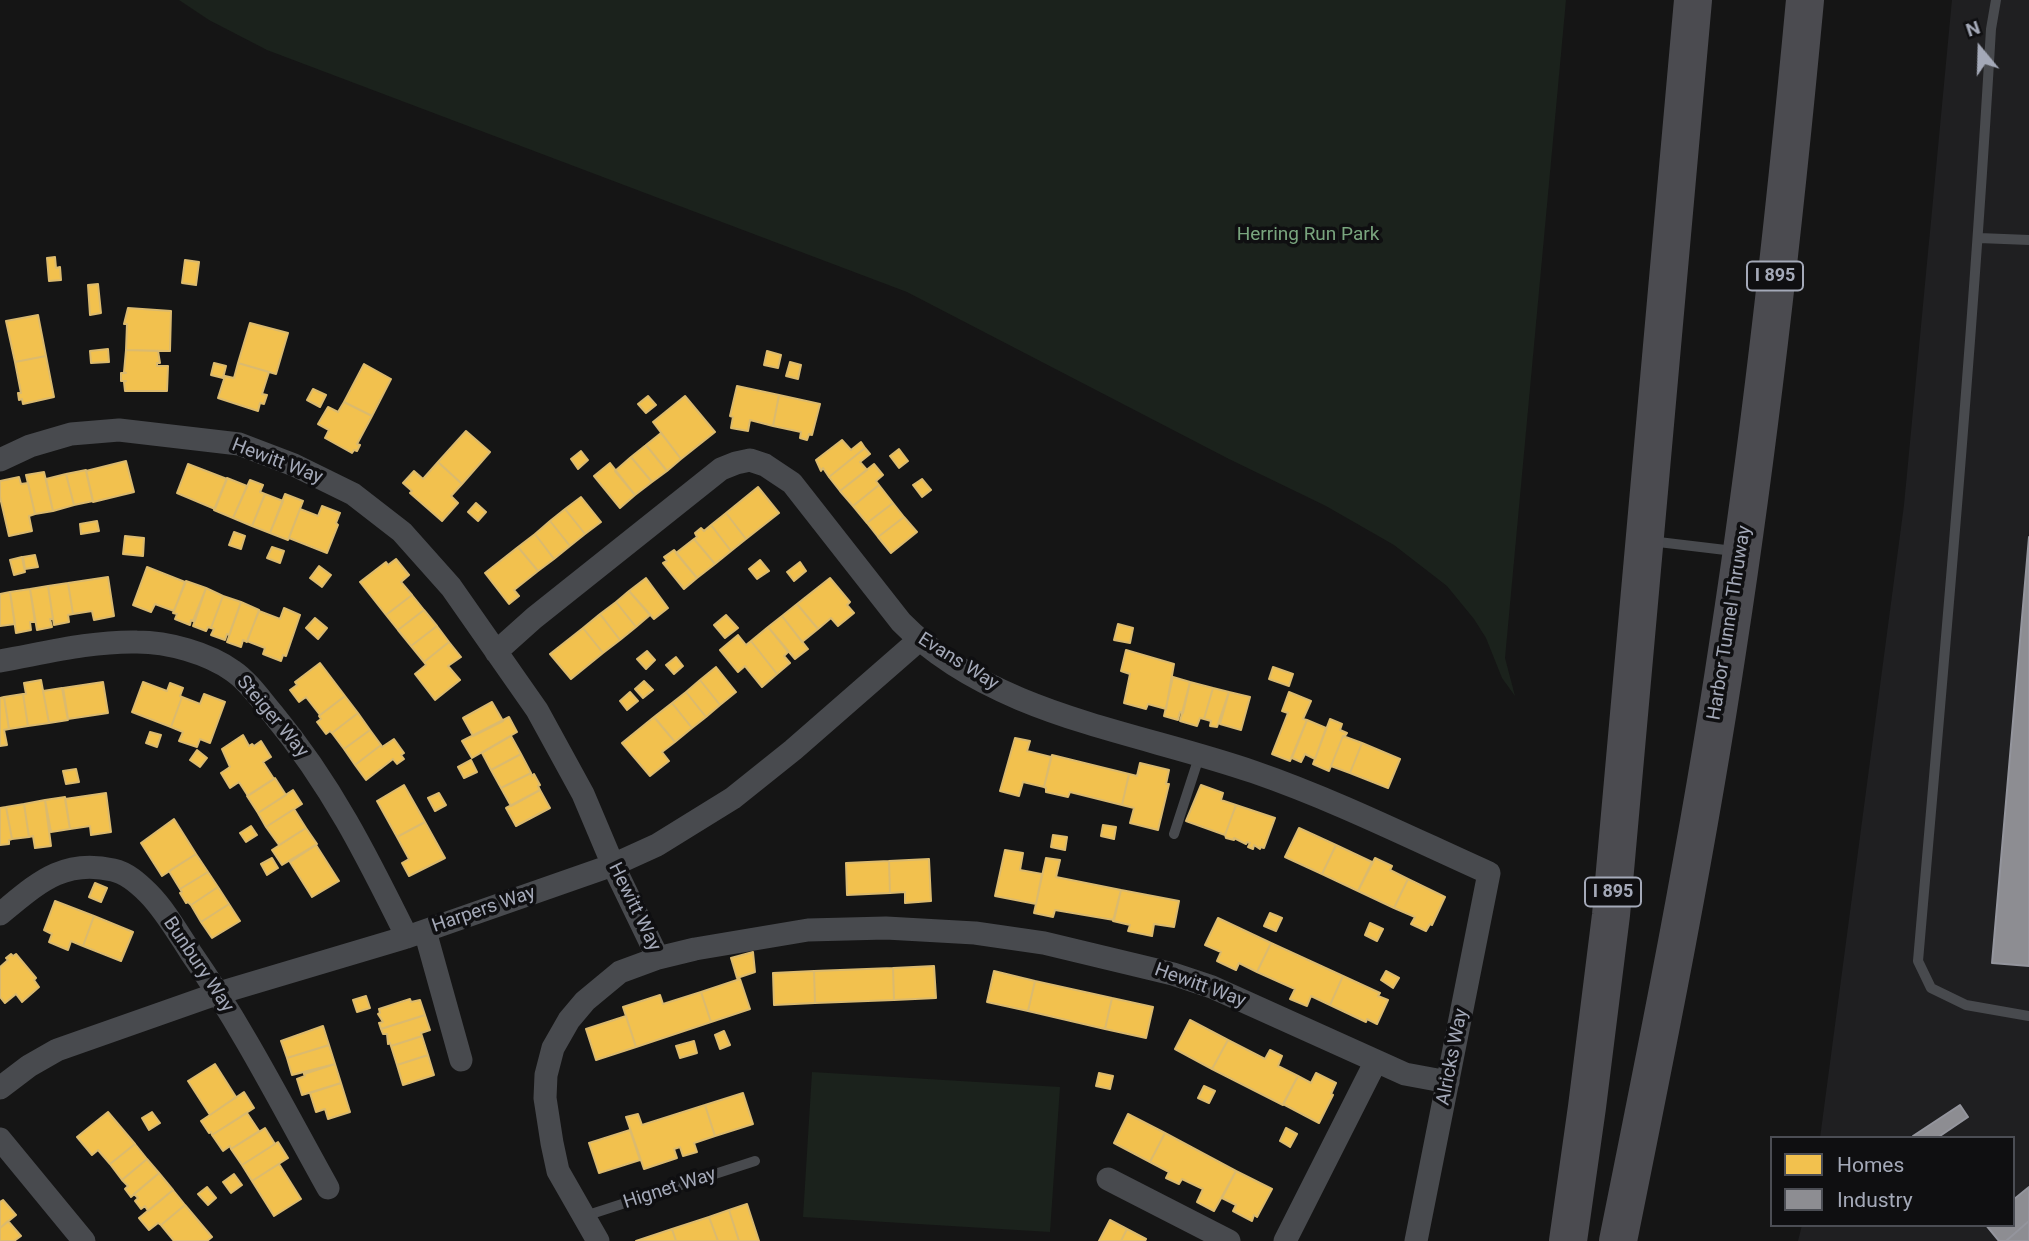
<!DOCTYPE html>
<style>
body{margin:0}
#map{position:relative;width:2029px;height:1241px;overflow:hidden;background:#151515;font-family:Roboto,sans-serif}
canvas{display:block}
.legend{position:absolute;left:1770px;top:1136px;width:245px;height:91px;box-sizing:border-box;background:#0f0f11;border:2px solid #4b4d54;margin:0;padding:9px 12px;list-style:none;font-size:21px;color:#a4a9b8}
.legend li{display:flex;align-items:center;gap:14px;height:35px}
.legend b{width:35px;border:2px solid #4b4d54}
.north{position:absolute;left:1945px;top:14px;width:70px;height:70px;-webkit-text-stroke:5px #0f0f11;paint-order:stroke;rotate:341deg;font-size:19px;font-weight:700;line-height:28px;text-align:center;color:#a4a9b8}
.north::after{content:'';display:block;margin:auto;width:24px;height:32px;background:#a4a9b8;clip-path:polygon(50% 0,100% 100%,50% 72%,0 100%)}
</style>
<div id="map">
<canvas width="2029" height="1241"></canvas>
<ul class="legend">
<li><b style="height:19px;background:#f2c14e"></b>Homes</li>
<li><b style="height:19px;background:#8d8d92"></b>Industry</li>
</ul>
<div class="north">N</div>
</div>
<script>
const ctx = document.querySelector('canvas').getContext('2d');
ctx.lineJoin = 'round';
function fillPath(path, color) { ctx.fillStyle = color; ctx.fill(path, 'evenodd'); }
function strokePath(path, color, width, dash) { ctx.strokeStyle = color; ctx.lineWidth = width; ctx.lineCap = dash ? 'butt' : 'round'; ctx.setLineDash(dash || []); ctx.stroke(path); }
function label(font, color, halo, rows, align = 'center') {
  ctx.font = font + ' Roboto,sans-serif'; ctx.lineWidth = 7; ctx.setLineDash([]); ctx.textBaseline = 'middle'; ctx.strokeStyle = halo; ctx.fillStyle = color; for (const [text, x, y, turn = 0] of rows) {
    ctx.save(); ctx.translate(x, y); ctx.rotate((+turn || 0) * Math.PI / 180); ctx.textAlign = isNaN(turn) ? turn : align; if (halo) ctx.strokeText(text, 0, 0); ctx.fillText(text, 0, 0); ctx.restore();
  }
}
const built = new Path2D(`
 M1952 0H2029V1241H1798L1802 1225H2013V1138H1820L1904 505Z`);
const green = new Path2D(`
 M179 0H1566L1505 658 1515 696 1502 678 1486 638 1474 619 1447 586 1394 545 1326 506 1229 459 907 292 267 50 209 20Z
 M812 1072 1060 1087 1050 1232 803 1217Z`);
const homes = new Path2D(`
 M55 257 56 268 60 267 61 280 49 281 47 258Z
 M185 260 199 262 196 285 182 283Z
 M98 284 101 313 90 315 88 285Z
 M128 308 171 311 170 351 126 350 127 324H124Z
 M38 315 46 356 15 362 6 321Z
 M250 323 288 333 276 374 238 363Z
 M108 349 109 362 91 363 90 351Z
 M126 350 158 351 160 363H157V366H168L167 391H125L124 382 126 381H121V373H126L124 372Z
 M767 351 781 355 778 368 764 365Z
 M46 356 54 397 23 404 22 399 19 400 18 393H21L15 362Z
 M790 362 801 365 798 379 786 376Z
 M214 363 226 366 223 378 211 375Z
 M238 363 269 372 262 394 267 395 264 404 260 403 258 411 218 398 225 376 234 378Z
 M364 364 391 379 372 416 344 402Z
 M737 386 779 395 773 426 750 420 748 431 731 428 733 417 730 416Z
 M313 389 326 395 320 407 307 400Z
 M779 395 820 404 812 435 809 434 807 440 800 438 801 432 773 426Z
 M648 396 656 405 646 413 638 404Z
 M685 396 715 432 681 459 653 422Z
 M344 402 372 416 357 444 360 445 357 451 354 450 352 453 325 438 329 430 318 424 328 407 338 412Z
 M466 431 490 452 462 484 438 462Z
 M661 433 681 459 667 471 646 445Z
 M842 440 851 450 861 442 865 448 829 477 823 468 821 471 816 460Z
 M646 445 667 471 652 482 631 457Z
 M865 448 870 454 860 462 867 470 840 491 829 477Z
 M899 449 908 461 899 468 890 456Z
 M581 451 588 460 578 469 571 459Z
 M631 457 652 482 635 495 615 471Z
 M126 461 134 492 93 502 86 471Z
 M438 462 462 484 451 496 458 503 442 521 410 493 412 491 403 483 414 471 423 479Z
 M610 463 635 495 620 508 594 476Z
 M188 464 227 479 215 509 177 493Z
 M874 464 883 475 876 481 879 485 853 506 840 491Z
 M86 470 93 501 74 505 66 474Z
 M44 472 53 511 35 514 26 475Z
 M66 474 74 505 53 511 46 479Z
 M19 477 21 484 28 483 35 514 29 516 32 531 9 536 0 497V481Z
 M227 478 247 486 233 518 214 510Z
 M922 479 931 490 922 497 913 485Z
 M250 480 263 485 260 492 265 494 252 526 233 518Z
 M879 485 893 503 867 523 853 506Z
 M758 487 779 513 746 539 726 513Z
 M265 494 283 501 270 533 252 526Z
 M285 494 303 501 288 540 270 533Z
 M581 497 601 522 585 534 565 509Z
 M476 503 486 512 478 521 468 512Z
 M893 503 904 517 878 537 867 523Z
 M322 506 340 513 336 523 338 525 327 553 289 538 300 509 318 516Z
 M565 509 585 534 570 546 550 521Z
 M726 513 746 539 731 551 711 525Z
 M904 517 917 532 891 553 878 537Z
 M97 521 99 531 81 534 80 524Z
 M550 521 570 546 554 559 535 534Z
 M711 525 731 551 715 564 694 539 697 537 695 533 701 528 704 531Z
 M234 532 245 536 241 549 229 545Z
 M535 534 554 559 538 571 518 547Z
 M125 536 144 538 143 556 123 554Z
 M694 539 715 564 697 578 676 553Z
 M272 547 284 551 280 563 267 558Z
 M518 547 538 571 514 590 519 596 509 604 485 573Z
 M674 550 697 578 684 589 663 563 667 561 664 557Z
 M35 555 38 567 25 569 23 557Z
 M22 557 25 572 14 575 10 560Z
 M396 559 409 575 401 582 412 595 386 615 360 582 386 562 388 565Z
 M760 560 769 571 757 579 749 569Z
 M800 562 806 571 794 581 787 572Z
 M319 566 331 575 322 587 310 578Z
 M147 567 185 582 174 611 155 604 151 612 133 605Z
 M108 577 114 616 94 620 92 611 73 614 68 583Z
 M646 578 668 608 654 619 629 591Z
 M830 578 850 602 847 605 854 613 838 626 831 618 818 629 797 604Z
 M186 581 206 588 193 621 191 620 190 625 175 619 177 614 173 613Z
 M68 583 73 614 68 615 69 622 54 625 48 586Z
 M48 586 53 619H50L52 627 37 630 30 589Z
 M206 588 223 596 211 628 208 627 206 631 193 626Z
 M30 589 35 622H30L31 630 16 633 10 592Z
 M629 591 650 615 636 627 616 602Z
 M10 592 15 624 0 626V594Z
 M412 595 424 610 398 630 386 615Z
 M223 596 241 602 229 635 227 634 225 640 211 635 214 629 211 628Z
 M241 602 259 610 247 642 243 640 241 647 227 642Z
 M616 602 636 627 620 640 600 614Z
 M797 604 818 629 802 642 782 616Z
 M284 608 300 615 286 656 283 655 281 661 263 654 265 648 247 641 259 611 280 619Z
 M424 610 437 626 411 646 398 630Z
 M600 614 620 640 603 653 583 628Z
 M726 615 738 628 725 638 714 625Z
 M782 616 808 649 795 659 768 627Z
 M315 618 327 628 318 639 306 628Z
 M1118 624 1133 628 1130 643 1114 640Z
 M437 626 449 642 424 662 411 646Z
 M768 627 788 652 784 656 790 663 777 674 751 641Z
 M583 628 603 653 571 679 550 654Z
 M738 635 746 645 751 641 777 674 762 687 745 666 738 672 720 650Z
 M449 642 461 657 448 666 460 680 435 700 415 674 426 665 424 662Z
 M1126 650 1174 664 1166 709 1148 704 1146 709 1124 703 1130 674 1121 671Z
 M647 651 655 660 646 669 637 659Z
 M676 657 683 666 674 674 666 665Z
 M320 663 345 696 320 715 306 697 299 702 290 690 297 685 295 682Z
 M716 667 736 692 720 705 700 680Z
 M1273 667 1293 674 1289 686 1269 679Z
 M1173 677 1190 682 1183 713 1180 712 1178 720 1164 716Z
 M41 680 49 723 28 726 23 694H26L24 683Z
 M700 680 720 705 706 717 686 692Z
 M644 681 653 690 643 698 635 689Z
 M103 682 108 713 68 719 63 688Z
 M143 682 167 691 170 683 183 688 180 696 182 697 171 727 132 712Z
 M1190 682 1213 688 1204 719 1200 718 1197 726 1180 721Z
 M62 688 68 720 49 723 43 691Z
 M1213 688 1229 692 1217 727 1210 726 1211 721 1204 719Z
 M630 692 638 701 627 710 620 701Z
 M686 692 706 717 692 728 672 703Z
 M1229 692 1250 697 1241 730 1220 724Z
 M1289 692 1311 701 1303 719 1307 720 1290 761 1272 754 1288 713 1282 711Z
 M23 694 28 726 9 729 4 697Z
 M204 694 225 702 210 743 200 739 197 747 179 741 183 732 171 727 182 697 200 704Z
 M345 696 358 713 332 733 330 731 326 734 317 722 321 719 319 716Z
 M4 697 9 729 4 730 7 745 0 746V698Z
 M492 702 503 721 473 736 463 718Z
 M672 703 692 728 675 742 654 717Z
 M358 713 370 730 344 749 332 733Z
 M509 717 517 732 472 758 462 741Z
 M654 717 675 742 662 752 669 761 650 776 622 743Z
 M1330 719 1342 724 1340 730 1347 733 1345 736H1343L1329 771 1313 764Z
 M1307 720 1326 728 1315 759 1305 754 1301 762 1292 758Z
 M370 730 381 745 355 765 344 749Z
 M150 732 161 735 157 747 146 743Z
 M243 735 249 746 252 744 254 746 261 741 271 757 263 762 274 779 248 796 239 782 230 788 221 773 230 767 222 749Z
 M511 736 521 754 491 770 482 753Z
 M1343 736 1362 743 1350 773 1331 766Z
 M1015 738 1030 741 1027 751 1051 757 1044 787 1023 782 1019 796 1000 791Z
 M394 739 404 753 401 755 404 759 397 764 393 759 366 780 355 765 381 745 382 747Z
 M1362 743 1400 759 1388 788 1350 773Z
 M197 750 207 758 200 767 190 760Z
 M521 754 531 773 501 788 491 770Z
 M1052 755 1129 774 1122 805 1070 792 1068 797 1046 792V788L1044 787Z
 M471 760 477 772 464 778 458 767Z
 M1140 763 1169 770 1166 784H1169L1158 830 1130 823 1134 808 1122 805 1129 774 1137 776Z
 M76 769 79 782 66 784 63 771Z
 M531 773 532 776 534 774 540 785 538 786 540 790 511 806 501 788Z
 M275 778 286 795 258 813 247 796Z
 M404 785 425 822 397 837 377 801Z
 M1201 785 1223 793 1221 800 1236 805 1225 835 1186 821Z
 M293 790 302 804 266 827 258 813Z
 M540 790 550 808 516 826 506 808Z
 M106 793 111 832 91 835 90 826 70 829 65 799Z
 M439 793 446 805 435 811 428 798Z
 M65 797 70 829 51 832 45 800Z
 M45 800 51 846 35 848 33 836 29 837 24 804Z
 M24 804 29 837 12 839 6 807Z
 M1236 805 1275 818 1264 848 1260 847V849L1254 845 1253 849 1248 847 1250 843 1247 842 1246 844 1234 838V840L1226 838 1225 835Z
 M6 807 12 839 9 840V844L0 845V808Z
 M294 809 306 828 279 845 266 827Z
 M174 819 196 854 162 876 141 843Z
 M425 822 445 858 409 876 402 863 409 859 397 837Z
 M1103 825 1116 827 1114 839 1101 836Z
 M251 826 257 835 246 842 240 833Z
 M306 828 317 844 282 865 272 850Z
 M1299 828 1336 845 1322 874 1285 857Z
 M1053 835 1067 837 1065 850 1051 847Z
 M316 845 339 881 312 897 290 862Z
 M1336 845 1372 862 1358 891 1322 874Z
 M1005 850 1023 853 1020 870 1042 874 1036 904 995 896Z
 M196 854 208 872 180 889 169 871Z
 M272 858 278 868 267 875 261 864Z
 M1046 858 1060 860 1056 877 1121 890 1114 920 1055 910 1053 917 1034 913Z
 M1375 858 1392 866 1390 870 1408 879 1394 908 1358 891Z
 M929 859 931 901 905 903V892L890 893 889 861Z
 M889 861 890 893 847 895 846 863Z
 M208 872 218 887 191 905 188 902 186 903 180 893 182 892 180 889Z
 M1408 879 1445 897 1432 925 1430 924 1426 931 1411 924 1415 917 1394 908Z
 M95 883 107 888 101 902 89 897Z
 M218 887 229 904 201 922 191 905Z
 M1121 890 1179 901 1174 927 1154 924 1152 936 1128 931 1130 925 1113 921Z
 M55 901 94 916 83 946 71 941 68 950 49 942 52 934 44 930Z
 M229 904 240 921 212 938 201 922Z
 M1270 913 1282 918 1276 931 1264 926Z
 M94 916 133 932 121 961 83 946Z
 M1218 918 1271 943 1257 972 1239 963 1236 970 1217 961 1221 952 1205 945Z
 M1370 923 1383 929 1377 941 1365 935Z
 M1271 943 1343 976 1330 1005 1311 996 1307 1006 1290 999 1295 989 1257 972Z
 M753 952 755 972 737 978 731 958Z
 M11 954 13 956 16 954 36 978 34 980 39 987 22 1002 16 994 5 1003 0 997V967L8 960 6 958Z
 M934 966 936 998 894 1000 893 968Z
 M893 968 894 1000 815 1003 814 971Z
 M814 971 815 1003 774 1005 773 973Z
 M994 971 1035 981 1028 1011 987 1002Z
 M1386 971 1399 978 1393 988 1381 980Z
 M1343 976 1380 993 1378 996 1388 1000 1377 1024 1367 1019 1366 1022 1330 1005Z
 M740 979 750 1009 711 1022 701 992Z
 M1035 981 1112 998 1105 1029 1028 1011Z
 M701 992 711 1022 636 1047 623 1007 660 995 663 1004Z
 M366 996 370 1008 357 1012 353 1000Z
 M1112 998 1153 1007 1146 1038 1105 1029Z
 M410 999 411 1002 420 1000 425 1015 381 1029 379 1023 383 1022 378 1014 380 1013 379 1009Z
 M425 1015 430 1030 421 1033 422 1036 391 1046 390 1043 388 1044 387 1034H383L381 1029Z
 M626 1016 636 1047 596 1060 586 1029Z
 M1190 1020 1228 1040 1212 1069 1175 1049Z
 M323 1026 329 1045 287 1058 281 1041Z
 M724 1031 730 1045 720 1049 715 1035Z
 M422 1036 428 1055 397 1065 391 1046Z
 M1228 1040 1265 1059 1270 1050 1282 1056 1278 1066 1298 1076 1283 1105 1212 1069Z
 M694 1041 697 1053 680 1058 676 1046Z
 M329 1045 335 1064 292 1075 287 1058Z
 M428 1055 434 1075 403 1085 397 1065Z
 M215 1064 236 1097 210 1115 188 1081Z
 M335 1064 341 1083 302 1095 297 1079 305 1076 304 1074Z
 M1099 1073 1113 1076 1110 1089 1096 1086Z
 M1316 1073 1336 1083 1331 1094 1333 1095 1319 1123 1283 1104 1298 1076 1311 1083Z
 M341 1083 350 1112 328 1119 325 1109 316 1112 310 1093Z
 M1204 1086 1215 1091 1209 1103 1198 1098Z
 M244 1092 254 1108 212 1135 211 1132 209 1133 201 1121Z
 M743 1093 753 1124 715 1136 705 1105Z
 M705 1105 715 1136 694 1143 697 1152 683 1156 680 1147 674 1149 677 1158 644 1169 626 1117 638 1114 642 1125Z
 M108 1112 135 1144 110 1164 98 1150 92 1155 77 1137Z
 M152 1112 160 1123 149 1130 142 1118Z
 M247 1113 259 1131 231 1149 230 1146 223 1151 212 1135Z
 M1128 1114 1165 1133 1150 1162 1114 1143Z
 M265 1128 275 1144 242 1165 231 1149Z
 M1286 1128 1297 1134 1290 1147 1280 1141Z
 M630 1130 640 1160 599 1173 589 1143Z
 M1165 1133 1236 1171 1214 1211 1197 1202 1203 1189 1182 1179 1179 1184 1166 1178 1169 1172 1150 1162Z
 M278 1142 288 1158 252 1181 242 1165Z
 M135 1144 147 1159 122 1180 110 1164Z
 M147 1159 159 1173 131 1197 125 1189 128 1186 122 1180Z
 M279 1164 301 1199 274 1216 252 1181Z
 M1236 1171 1272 1189 1257 1217 1254 1215 1252 1221 1233 1211 1236 1205 1222 1198Z
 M159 1173 173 1190 148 1211 145 1206 141 1209 135 1201 138 1198 134 1194Z
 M234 1174 242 1185 231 1193 223 1182Z
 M207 1187 216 1198 208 1205 198 1194Z
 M173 1190 185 1205 161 1225 158 1223 149 1230 139 1218Z
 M3 1200 16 1215 0 1228V1202Z
 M747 1204 759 1241H739L729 1210Z
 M185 1205 212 1237 207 1241H174L161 1225Z
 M729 1210 739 1241H718L709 1217Z
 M709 1217 718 1241H676L672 1229Z
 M1110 1220 1127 1229 1121 1241H1099Z
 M8 1221 21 1236 14 1241H0V1228Z
 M672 1229 676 1241H636Z
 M1127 1229 1146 1239 1145 1241H1121Z`);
const industry = new Path2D(`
 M2029 537V966L1992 963Z
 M1960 1105 1968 1117 1937 1138H1914L1913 1136Z
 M2029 1187V1221L2006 1241H1999L1986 1225H2013V1200Z
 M2029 1221V1241H2006Z`);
const lane = new Path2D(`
 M1996 0 1991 29C1973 340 1945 650 1918 961L1931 988 1966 1005 2029 1016
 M1979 238 2029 240
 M1650 541 1734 551
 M1174 834 1200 754
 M585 1216 755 1161`);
const street = new Path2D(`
 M0 460 30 446 71 434 119 430 239 444 294 465 353 494 402 532 451 587 537 710 583 794 613 865 658 958
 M496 652 534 618 721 469 736 463 750 460 765 465 792 483 901 622C992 715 1136 731 1254 772 1335 800 1411 838 1489 873L1416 1241
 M0 661C45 653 92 641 137 642 168 642 208 653 233 671 248 681 261 700 273 714 331 784 367 856 407 937
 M0 914C36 885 62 858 113 870 127 873 138 883 148 893 165 910 178 933 191 953 243 1028 284 1109 328 1188
 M425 931 461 1060
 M0 1088 29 1066 57 1050 219 993 407 937 613 865 657 845 733 798 793 750 919 640
 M0 1139 84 1241
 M1108 1179 1229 1241
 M598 1241 558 1171 552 1143 545 1098 546 1075 553 1048 569 1020 585 1001 620 972 658 958 695 949 808 930 886 928 975 933 1044 943 1173 974 1212 987 1405 1074 1448 1082
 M1285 1241 1376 1061`);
const highway = new Path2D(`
 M1568 1241 1587 1107 1611 915 1693 0
 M1618 1241C1658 1043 1698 845 1728 645 1761 431 1785 215 1805 0`);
const shields = [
 [1775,276,56],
 [1613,892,56]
];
const shieldNames = [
 ["I 895",1775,276],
 ["I 895",1613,892]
];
const parkNames = [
 ["Herring Run Park",1308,235]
];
const streetNames = [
 ["Hewitt Way",277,462,21],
 ["Harbor Tunnel Thruway",1730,623,-81],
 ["Evans Way",958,662,32],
 ["Steiger Way",272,717,50],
 ["Hewitt Way",634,907,64],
 ["Harpers Way",484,910,-19],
 ["Bunbury Way",198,965,56],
 ["Hewitt Way",1200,986,20],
 ["Alricks Way",1453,1057,-79],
 ["Hignet Way",670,1189,-18]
];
fillPath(built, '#1f1f21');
fillPath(green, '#1b221c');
fillPath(homes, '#f2c14e');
strokePath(homes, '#dbba6e', 2);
fillPath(industry, '#8d8d92');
strokePath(industry, '#94959d', 2);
strokePath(lane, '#484a4e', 10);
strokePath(street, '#484a4e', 23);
strokePath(highway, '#4b4b50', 38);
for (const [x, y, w] of shields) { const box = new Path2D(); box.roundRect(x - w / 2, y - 14.5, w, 29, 5); ctx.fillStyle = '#0f0f11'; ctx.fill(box); strokePath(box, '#a4a9b8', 2); }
label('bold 18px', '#a4a9b8', null, shieldNames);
label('19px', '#79a57e', '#0f0f11', parkNames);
label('19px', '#a4a9b8', '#0f0f11', streetNames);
</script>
